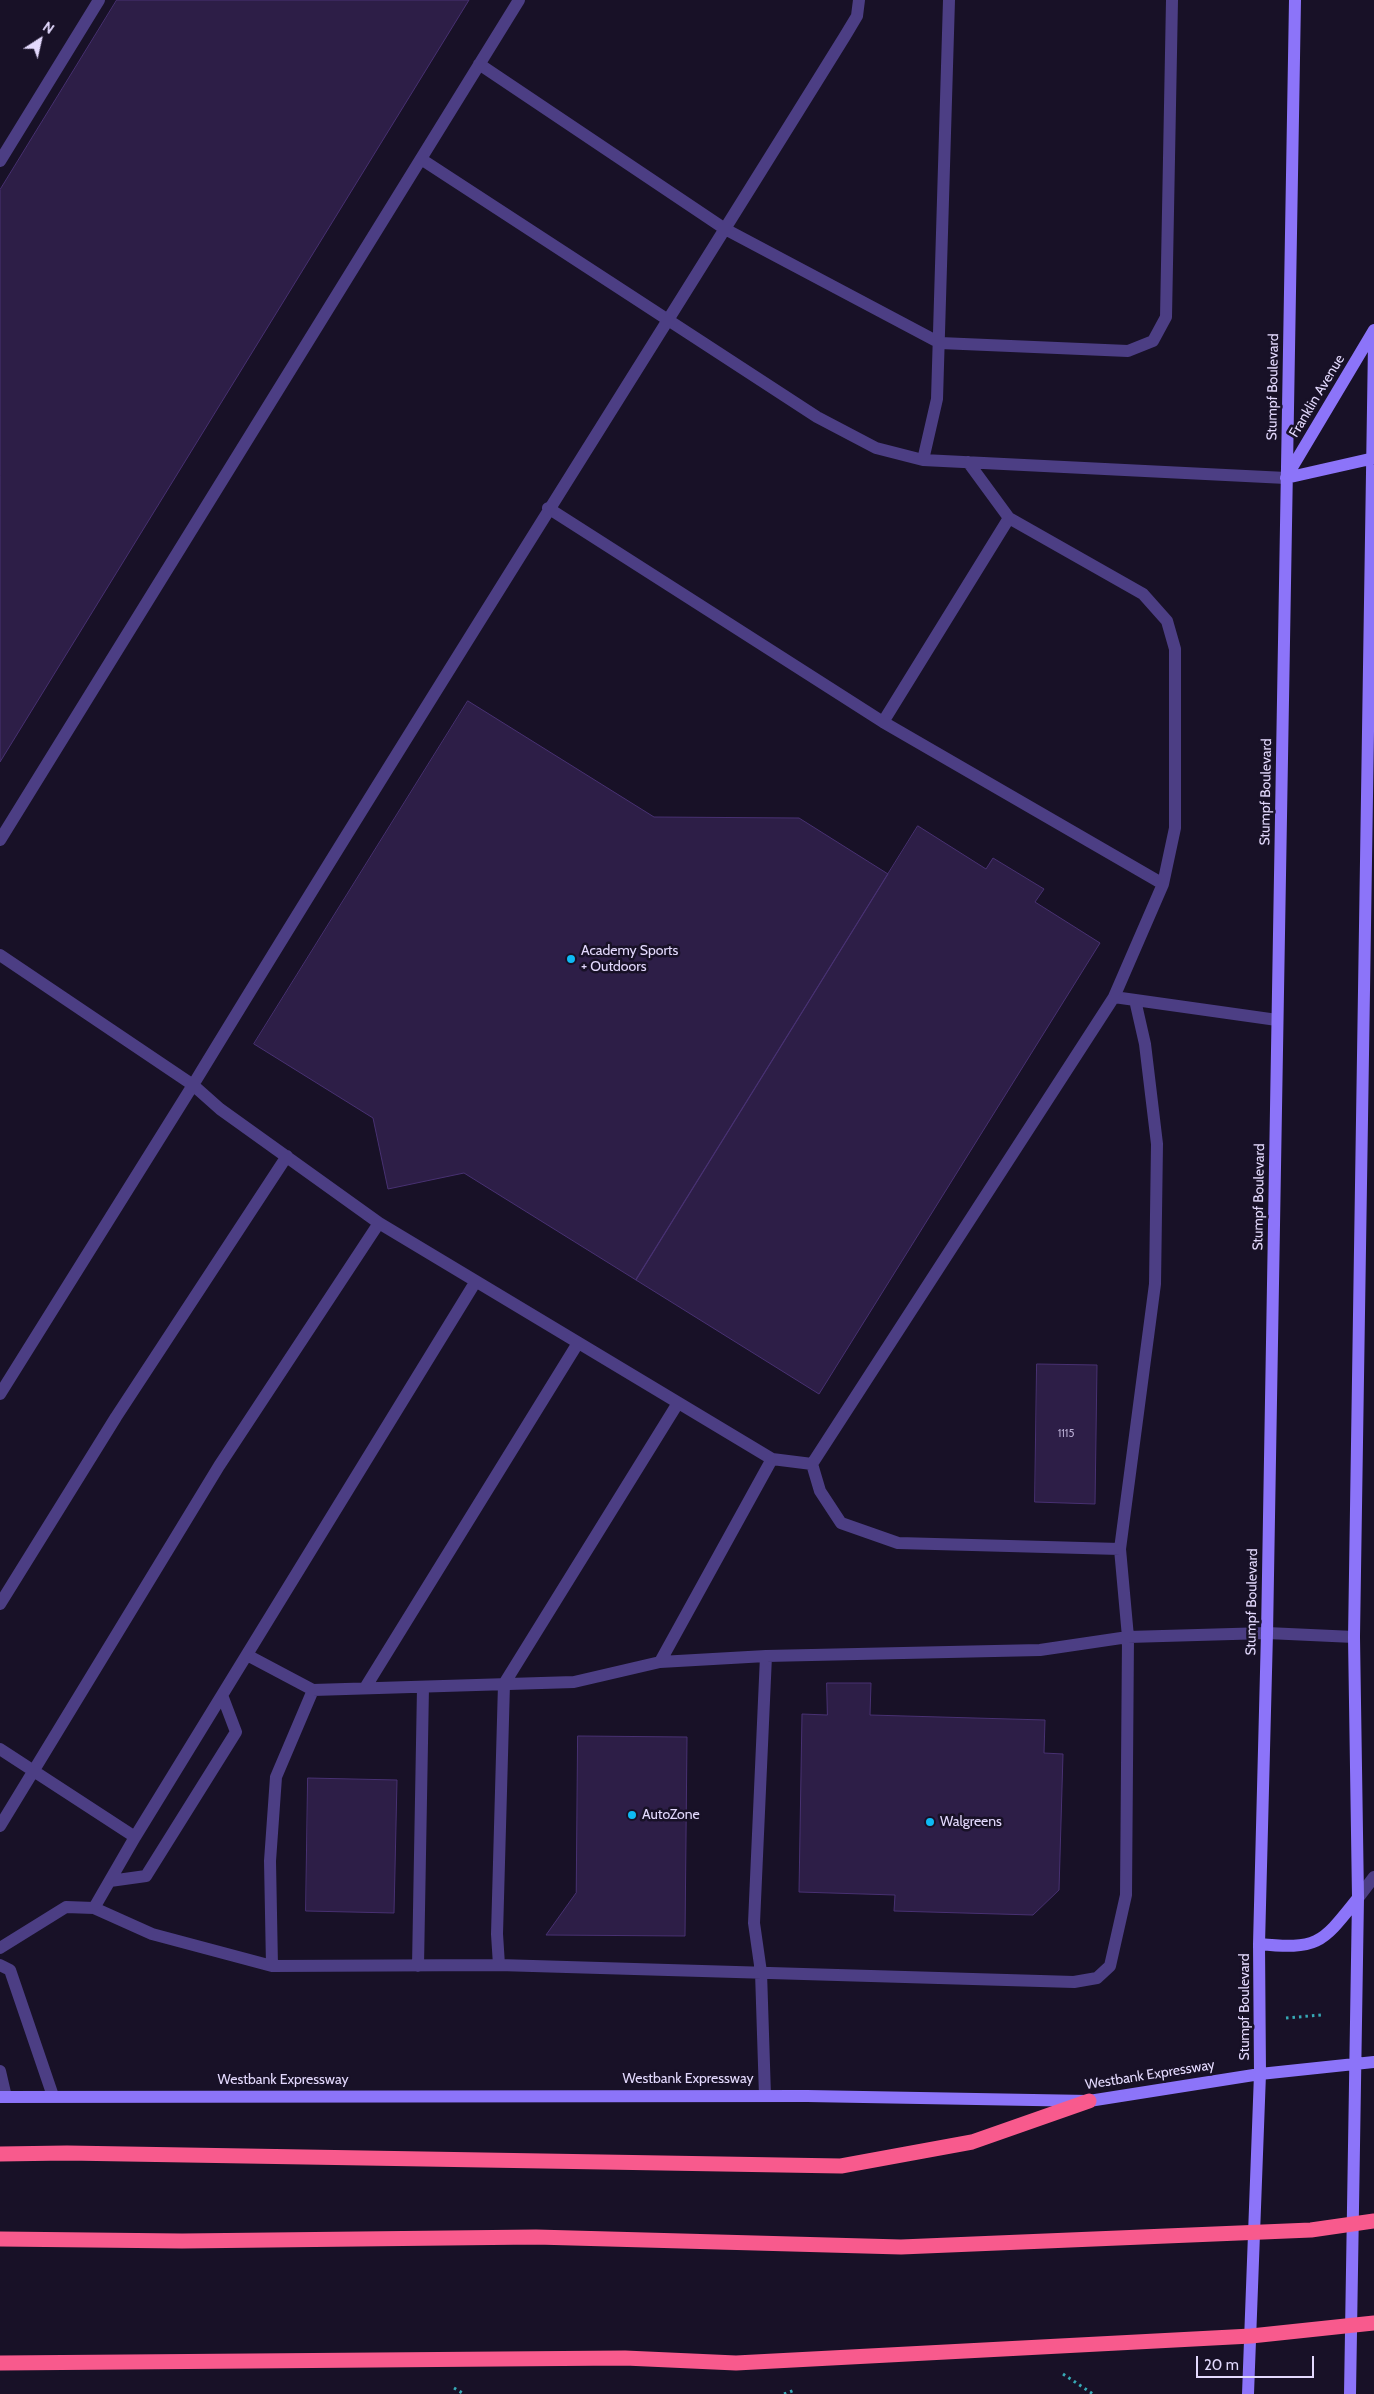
<!DOCTYPE html>
<style>
body{margin:0}
#map{position:relative;width:1374px;height:2394px;overflow:hidden;background:#181127;font-family:Cabin,sans-serif}
canvas{display:block}
.north{position:absolute;left:15px;top:15px;width:50px;height:50px;-webkit-text-stroke:4px #181127;paint-order:stroke;rotate:35deg;font-size:14px;font-weight:700;line-height:20px;text-align:center;color:#e3d9fd}
.north::after{content:'';display:block;margin:auto;width:18px;height:22px;background:#e3d9fd;clip-path:polygon(50% 0,100% 100%,50% 72%,0 100%)}
.scale{position:absolute;left:1196px;top:2356px;width:118px;height:22px;box-sizing:border-box;border:2px solid #e3d9fd;border-top:0;padding-left:6px;font-size:15px;line-height:18px;white-space:nowrap;color:#e3d9fd;-webkit-text-stroke:4px #181127;paint-order:stroke}
</style>
<div id="map">
<canvas width="1374" height="2394"></canvas>
<div class="north">N</div>
<div class="scale">20 m</div>
</div>
<script>
const ctx = document.querySelector('canvas').getContext('2d');
ctx.lineJoin = 'round';
function fillPath(path, color) { ctx.fillStyle = color; ctx.fill(path, 'evenodd'); }
function strokePath(path, color, width, dash) { ctx.strokeStyle = color; ctx.lineWidth = width; ctx.lineCap = dash ? 'butt' : 'round'; ctx.setLineDash(dash || []); ctx.stroke(path); }
function label(font, color, halo, rows, align = 'center') {
  ctx.font = font + ' Cabin,sans-serif'; ctx.lineWidth = 5; ctx.setLineDash([]); ctx.textBaseline = 'middle'; ctx.strokeStyle = halo; ctx.fillStyle = color; for (const [text, x, y, turn = 0] of rows) {
    ctx.save(); ctx.translate(x, y); ctx.rotate((+turn || 0) * Math.PI / 180); ctx.textAlign = isNaN(turn) ? turn : align; if (halo) ctx.strokeText(text, 0, 0); ctx.fillText(text, 0, 0); ctx.restore();
  }
}
const building = new Path2D(`
 M117 0H469L0 762V190Z
 M468 701 654 817 799 818 888 874 636 1280 464 1173 388 1189 373 1118 254 1044Z
 M918 826 986 869 993 858 1044 889 1035 902 1100 943 819 1394 636 1280Z
 M1037 1364 1097 1365 1095 1504 1035 1502Z
 M827 1683H871L870 1715 1045 1720 1044 1753 1063 1754 1059 1890 1033 1915 894 1911 895 1895 799 1892 802 1714 827 1715Z
 M578 1736 687 1737 685 1936 546 1935 576 1893Z
 M308 1778 397 1780 394 1913 306 1911Z`);
const path = new Path2D(`
 M1286 2018 1321 2015
 M1063 2374 1093 2394
 M454 2388 464 2394
 M784 2394 795 2390`);
const lane = new Path2D(`
 M479 64 725 229 940 343 1128 351 1153 341 1166 317 1172 0
 M421 159 817 417 876 448 923 460 1286 478
 M0 161 99 0
 M923 460 937 399 949 0
 M968 462 1009 518 1143 594 1167 621 1175 649V828L1163 884 1114 997
 M548 508 883 722 1163 884
 M883 722 1009 518
 M0 840 519 0
 M0 955 193 1085 0 1394
 M1277 1020 1114 997 812 1464 820 1491 841 1523 898 1543 1120 1549 1128 1637 1267 1633 1354 1637
 M379 1223 772 1459 660 1662 766 1656 754 1923 761 1972 765 2096
 M678 1403 504 1684 497 1934 499 1965 1074 1982 1097 1978 1110 1966 1126 1895 1128 1637 1040 1650 766 1656
 M772 1459 812 1464
 M1120 1549 1155 1284 1157 1144 1145 1044 1135 1000
 M0 1604 116 1417 287 1156
 M247 1655 313 1690
 M365 1688 578 1343
 M0 1749 135 1837
 M0 1826 219 1466 379 1223 220 1109 193 1085C407 733 628 386 845 36L857 16 859 0
 M110 1881 146 1876 236 1732 222 1695
 M94 1908 135 1837 476 1281
 M0 1948 66 1907 94 1908 152 1934 272 1966 499 1965
 M0 1965 10 1970 53 2096
 M272 1966 270 1861 276 1777 313 1690 574 1682 660 1662
 M418 1966 423 1687
 M0 2071 6 2097`);
const street = new Path2D(`
 M1358 1898 1374 1877`);
const secondary = new Path2D(`
 M1287 476 1374 330
 M1286 478 1374 458
 M1259 1944C1319 1950 1322 1943 1358 1898
 M0 2097 807 2096 1089 2101 1260 2074 1374 2062
 M1248 2394 1260 2074 1259 1944 1267 1633 1295 0
 M1350 2394 1358 1898 1354 1637 1374 343`);
const highway = new Path2D(`
 M0 2154 67 2153 841 2166 972 2142 1089 2101`);
const highwayBridge = new Path2D(`
 M0 2239 182 2241 536 2237 901 2247 1311 2230 1374 2221
 M0 2363 625 2358 736 2363 1251 2336 1374 2323`);
const markers = [
 [571,959,5,"#0ebaf4"],
 [632,1815,5,"#0ebaf4"],
 [930,1822,5,"#0ebaf4"]
];
const numberNames = [
 ["1115",1066,1434]
];
const streetNames = [
 ["Stumpf Boulevard",1273,387,-89],
 ["Franklin Avenue",1317,396,-59],
 ["Stumpf Boulevard",1266,792,-89],
 ["Stumpf Boulevard",1259,1197,-89],
 ["Stumpf Boulevard",1252,1602,-89],
 ["Stumpf Boulevard",1245,2007,-90],
 ["Westbank Expressway",1150,2075,-9],
 ["Westbank Expressway",688,2079],
 ["Westbank Expressway",283,2080]
];
const poiNames = [
 ["Academy Sports",581,951],
 ["+ Outdoors",581,967],
 ["AutoZone",642,1815],
 ["Walgreens",940,1822]
];
fillPath(building, '#2d1e47');
strokePath(building, '#483172', 1);
strokePath(path, '#36a9b5', 3, [2.5, 4]);
strokePath(lane, '#4c3e84', 12);
strokePath(street, '#4c3e84', 12);
strokePath(secondary, '#8c74f9', 12);
strokePath(highway, '#f85a8d', 15);
strokePath(highwayBridge, '#f85a8d', 15);
for (const [x, y, r, color] of markers) { const dot = new Path2D(); dot.arc(x, y, r, 0, 2 * Math.PI); ctx.fillStyle = color; ctx.fill(dot); strokePath(dot, '#181127', 2); }
label('11px', '#b6aad0', null, numberNames);
label('14px', '#e3d9fd', '#181127', streetNames);
label('14px', '#e3d9fd', '#181127', poiNames, 'left');
</script>
